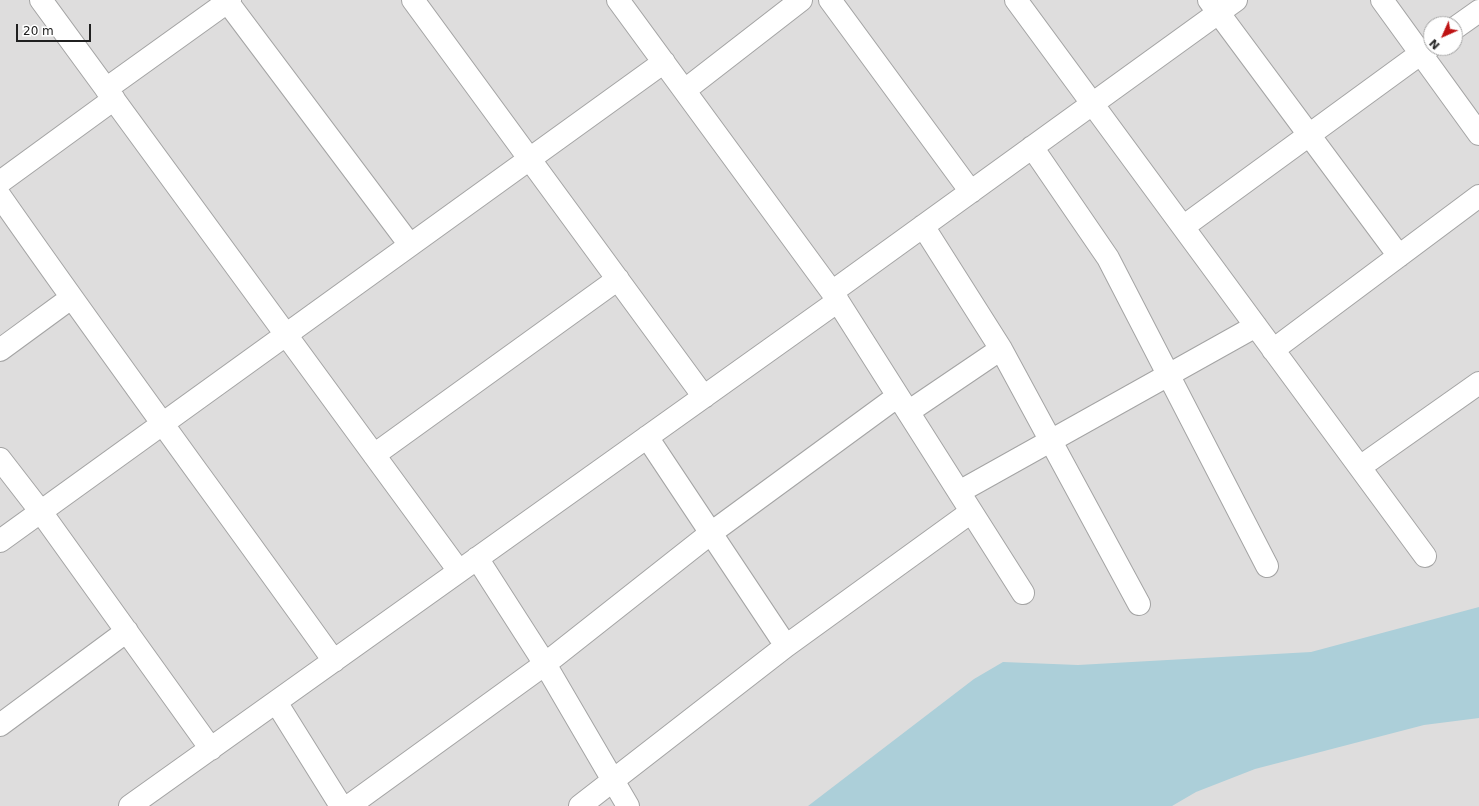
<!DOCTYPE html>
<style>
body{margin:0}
#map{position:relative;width:1479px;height:806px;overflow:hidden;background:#f0ede7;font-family:"DejaVu Sans",sans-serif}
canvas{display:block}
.north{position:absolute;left:1423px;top:16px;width:40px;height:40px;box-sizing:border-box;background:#fff;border:1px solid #a6a6a6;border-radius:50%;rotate:225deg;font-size:11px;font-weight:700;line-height:16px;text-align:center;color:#202020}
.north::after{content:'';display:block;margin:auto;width:14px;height:18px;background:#be1213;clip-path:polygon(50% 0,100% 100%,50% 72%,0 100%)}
.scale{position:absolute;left:16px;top:24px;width:75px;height:18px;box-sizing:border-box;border:2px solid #202020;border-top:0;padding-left:5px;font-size:12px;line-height:14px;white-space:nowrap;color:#202020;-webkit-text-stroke:3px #fff;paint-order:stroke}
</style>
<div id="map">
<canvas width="1479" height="806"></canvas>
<div class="north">N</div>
<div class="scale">20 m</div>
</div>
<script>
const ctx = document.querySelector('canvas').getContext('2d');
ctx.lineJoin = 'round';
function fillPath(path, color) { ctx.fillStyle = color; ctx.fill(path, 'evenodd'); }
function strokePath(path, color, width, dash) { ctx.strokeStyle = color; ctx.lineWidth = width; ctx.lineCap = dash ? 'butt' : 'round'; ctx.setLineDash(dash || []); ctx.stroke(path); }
const residential = new Path2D(`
 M0 0H1479V806H0ZM1431 24H1455V48H1431Z`);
const water = new Path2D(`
 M1479 607V718L1424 725 1255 769 1196 792 1172 806H808L974 679 1003 662 1078 665 1311 652Z`);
const street = new Path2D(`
 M41 0 459 571
 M226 0 410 245
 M413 0 704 397
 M618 0 832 292 1023 593
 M830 0 971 192
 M1016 0 1425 556
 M1209 0 1399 256
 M1382 0 1479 134
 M1455 28 1479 11
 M106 89 230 0
 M685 90 801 0
 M1032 147 1108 258 1267 566
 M0 182 114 99
 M0 196C109 352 223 506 334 661
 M923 226 1001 349 1139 604
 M1183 227 1431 46
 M832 292 1236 0
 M0 350 71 298
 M1273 350 1479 196
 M908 412 1001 349
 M647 437 786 646
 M374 455 618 279
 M0 459 41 512 211 749
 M1360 467 1479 383
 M959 492 1256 326
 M0 541 664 62
 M477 558 545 664 628 806
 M276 702 341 806
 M0 725 127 631
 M130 806 838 301
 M349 806 545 664 711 533 898 396
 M580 806 786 646 971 512`);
fillPath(residential, '#dedddd');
fillPath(water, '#accfd9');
strokePath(street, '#a4a4a4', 24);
strokePath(street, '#fff', 22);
</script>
